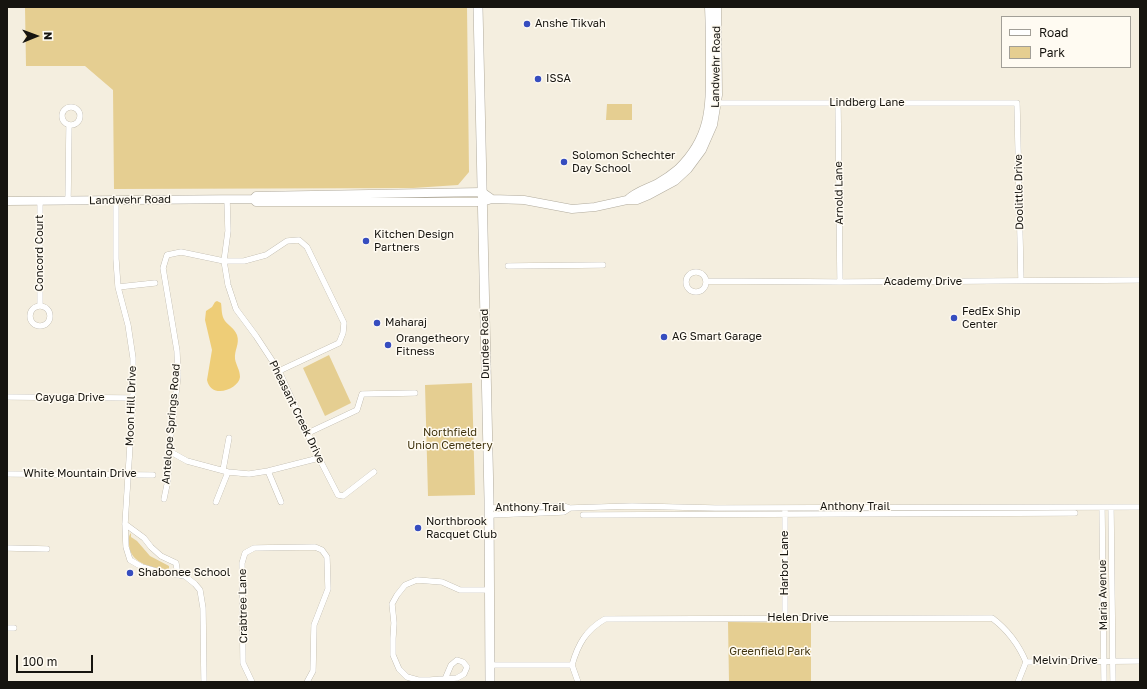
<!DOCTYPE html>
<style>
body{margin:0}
#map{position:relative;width:1147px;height:689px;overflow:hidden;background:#f4eedf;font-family:"Golos Text",sans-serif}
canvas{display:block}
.frame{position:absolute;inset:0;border:8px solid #16140f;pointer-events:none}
.legend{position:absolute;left:1001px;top:16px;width:130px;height:52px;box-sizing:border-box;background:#fffbf2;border:1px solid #a29f97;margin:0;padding:5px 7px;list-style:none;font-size:12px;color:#16140f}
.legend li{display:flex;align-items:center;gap:8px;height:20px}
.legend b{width:20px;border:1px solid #a29f97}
.north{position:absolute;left:16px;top:16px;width:40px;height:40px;-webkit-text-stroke:3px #fffbf2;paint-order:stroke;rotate:89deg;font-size:11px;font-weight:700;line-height:16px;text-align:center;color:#16140f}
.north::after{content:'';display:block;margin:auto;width:14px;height:18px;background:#16140f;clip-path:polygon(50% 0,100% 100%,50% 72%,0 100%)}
.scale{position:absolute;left:16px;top:655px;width:77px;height:18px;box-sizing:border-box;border:2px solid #16140f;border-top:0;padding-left:5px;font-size:12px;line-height:14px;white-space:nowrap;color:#16140f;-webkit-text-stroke:3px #fffbf2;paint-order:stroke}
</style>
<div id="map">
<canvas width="1147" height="689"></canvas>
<div class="frame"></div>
<ul class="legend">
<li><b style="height:5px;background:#fff"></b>Road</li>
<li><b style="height:11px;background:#e5ce91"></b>Park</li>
</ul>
<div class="north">N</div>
<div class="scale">100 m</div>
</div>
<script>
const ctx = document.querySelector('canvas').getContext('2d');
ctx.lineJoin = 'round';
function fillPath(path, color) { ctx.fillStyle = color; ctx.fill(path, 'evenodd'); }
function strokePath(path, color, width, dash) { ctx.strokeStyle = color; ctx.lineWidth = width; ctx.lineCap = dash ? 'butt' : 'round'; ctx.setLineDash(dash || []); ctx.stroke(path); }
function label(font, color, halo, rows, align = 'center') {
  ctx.font = font + ' "Golos Text",sans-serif'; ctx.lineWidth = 3; ctx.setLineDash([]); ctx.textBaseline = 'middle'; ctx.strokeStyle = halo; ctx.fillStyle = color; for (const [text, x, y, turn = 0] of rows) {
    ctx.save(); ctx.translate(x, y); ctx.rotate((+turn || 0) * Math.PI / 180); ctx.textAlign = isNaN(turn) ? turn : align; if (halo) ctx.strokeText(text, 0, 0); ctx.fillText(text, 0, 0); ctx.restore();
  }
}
const green = new Path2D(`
 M25 7H467L469 172 458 185 413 188 114 189 113 90 85 66H26Z
 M607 104H632V120H606Z
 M329 355 351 403 325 416 303 368Z
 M472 383 475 495 428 496 425 385Z
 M131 533V537L137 541 150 556 169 566V570C153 567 131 565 129 545 129 540 128 536 131 533Z
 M728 622 811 623V682H729Z`);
const water = new Path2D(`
 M217 301 221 303C222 309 221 315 225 321 229 326 234 328 237 335 240 344 234 350 235 359 236 365 240 370 240 377 239 389 211 400 207 380L212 350 205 320 206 311 212 307 215 302Z`);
const street = new Path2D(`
 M718 103H1017L1021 281
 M838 103 840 282
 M62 116a9 9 0 1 1 18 0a9 9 0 1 1-18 0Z
 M227 199 228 231 224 261 228 285 236 309 256 336 279 371 319 458 338 495 343 496 374 472
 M40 201V305
 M68 201 69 126
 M116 201V259L118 287 128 325 133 358V398L125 524 126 547 130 560 142 567 156 571 185 576 195 584 200 590 203 608 204 682
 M508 266 603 265
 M686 282a10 10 0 1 1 20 0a10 10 0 1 1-20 0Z
 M706 281 840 282 1140 280
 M118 287 155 283
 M30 316a10 10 0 1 1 20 0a10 10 0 1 1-20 0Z
 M7 397 133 398
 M308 433 357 410 362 394 415 393
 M169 451 187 461 228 472 249 474 268 471 319 458
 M223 470 229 438
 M268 471 281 502
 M7 474 153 475
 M164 499 168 480 169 451 178 377 177 351 163 268 167 255 181 252 224 261H244L266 255 287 241 299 240 307 247 344 323 343 333 339 343 279 371
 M216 502 228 472
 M489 508 564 506 570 508 564 512 489 515
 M570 508 632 506 715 508 1140 507
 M1102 508 1104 682
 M1111 508 1113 682
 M785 512V618
 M583 515 1075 513
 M125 524 144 538 151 547 161 556 176 563 178 575
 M7 548 47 549
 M7 628H14
 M1026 662 1140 661
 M490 665H572
 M572 665C578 644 586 630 605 619L992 618C1008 630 1018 643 1026 662
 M572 665 578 682
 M445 679 451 665 457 660 463 662 467 667 464 674 457 678 430 680H418L407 677 399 669 393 655V638L394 623 392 604 397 595 405 585 417 580 442 582 460 590H489
 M252 682 243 663 242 563 245 553 254 548 315 547 322 550 327 557 328 589 314 625 313 671 307 682
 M1018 682 1026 662`);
const secondary = new Path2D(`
 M492 199 482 192 256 196 253 199 256 202H482L492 199 524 200 572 209 595 207 627 200H637L649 195 675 181 688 169 702 150 713 125 718 95 717 7
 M627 200C636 191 646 189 658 183 665 179 672 174 678 169 711 137 710 107 710 65 710 46 710 26 709 7
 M7 201 253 199`);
const primary = new Path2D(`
 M478 7 489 499 490 682`);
const markers = [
 [527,24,4,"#364dbf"],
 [538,79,4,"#364dbf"],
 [564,162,4,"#364dbf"],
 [366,241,4,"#364dbf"],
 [954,318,4,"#364dbf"],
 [377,323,4,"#364dbf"],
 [664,337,4,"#364dbf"],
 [388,345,4,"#364dbf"],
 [418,528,4,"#364dbf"],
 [130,573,4,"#364dbf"]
];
const poiNames = [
 ["Anshe Tikvah",535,24],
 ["ISSA",546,79],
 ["Solomon Schechter",572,156],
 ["Day School",572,169],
 ["Kitchen Design",374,235],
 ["Partners",374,248],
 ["FedEx Ship",962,312],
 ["Center",962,325],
 ["Maharaj",385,323],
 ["AG Smart Garage",672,337],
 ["Orangetheory",396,339],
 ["Fitness",396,352],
 ["Northbrook",426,522],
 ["Racquet Club",426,535],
 ["Shabonee School",138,573]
];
const streetNames = [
 ["Landwehr Road",716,67,-89],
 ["Lindberg Lane",867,103],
 ["Doolittle Drive",1019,192,-91],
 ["Arnold Lane",839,193,-91],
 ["Landwehr Road",130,200,-1],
 ["Concord Court",40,253,-90],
 ["Academy Drive",923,282],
 ["Dundee Road",485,344,-91],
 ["Cayuga Drive",70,398],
 ["Moon Hill Drive",131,406,-88],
 ["Pheasant Creek Drive",297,412,64],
 ["Antelope Springs Road",171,424,-85],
 ["White Mountain Drive",80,474],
 ["Anthony Trail",855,507],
 ["Anthony Trail",530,508],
 ["Harbor Lane",785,563,-90],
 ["Maria Avenue",1103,595,-91],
 ["Crabtree Lane",243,606,-91],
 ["Helen Drive",798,618],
 ["Melvin Drive",1065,661]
];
const parkNames = [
 ["Northfield",450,433],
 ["Union Cemetery",450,446],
 ["Greenfield Park",770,652]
];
fillPath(green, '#e5ce91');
fillPath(water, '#eecd77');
strokePath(street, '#b1ab9d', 6);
strokePath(secondary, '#b1ab9d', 9);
strokePath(primary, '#b1ab9d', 10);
strokePath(street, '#fff', 5.5);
strokePath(secondary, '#fff', 8);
strokePath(primary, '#fff', 9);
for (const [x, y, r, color] of markers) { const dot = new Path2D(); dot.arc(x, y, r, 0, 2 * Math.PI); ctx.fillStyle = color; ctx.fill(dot); strokePath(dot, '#fffbf2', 1.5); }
label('11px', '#16140f', '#fffbf2', poiNames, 'left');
label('11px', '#16140f', '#fffbf2', streetNames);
label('11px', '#41340e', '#fffbf2', parkNames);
</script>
